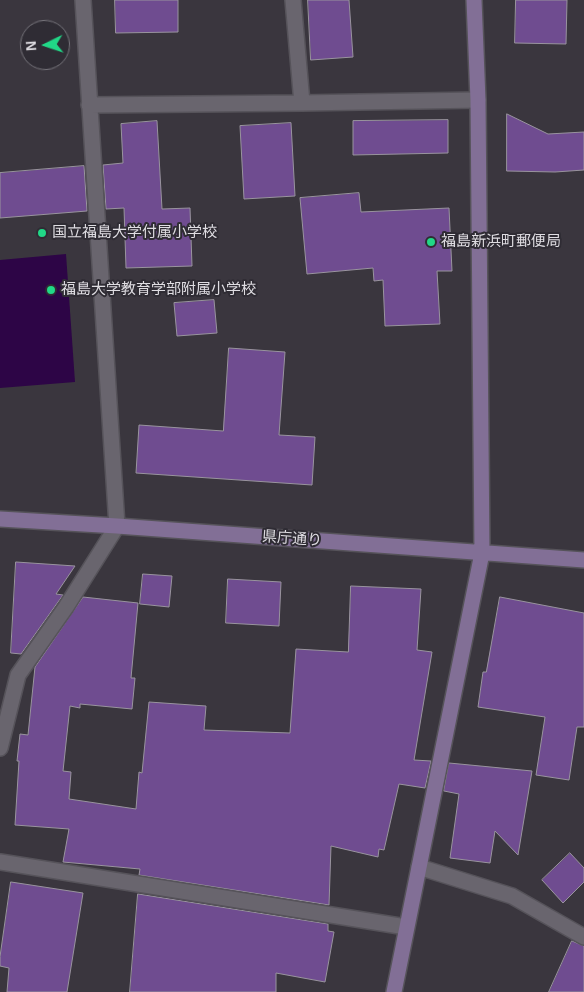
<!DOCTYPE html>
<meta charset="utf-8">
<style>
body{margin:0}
#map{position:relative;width:584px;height:992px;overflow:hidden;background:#3a363e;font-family:Arial,sans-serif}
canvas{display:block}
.north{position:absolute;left:20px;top:20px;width:50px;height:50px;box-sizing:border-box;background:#2f2c34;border:1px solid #75737a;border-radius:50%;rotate:266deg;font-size:14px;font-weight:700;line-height:20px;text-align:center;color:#dfdde2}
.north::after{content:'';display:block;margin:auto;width:18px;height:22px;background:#21d887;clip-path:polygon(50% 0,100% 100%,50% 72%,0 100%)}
</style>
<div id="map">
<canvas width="584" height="992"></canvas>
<div class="north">N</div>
</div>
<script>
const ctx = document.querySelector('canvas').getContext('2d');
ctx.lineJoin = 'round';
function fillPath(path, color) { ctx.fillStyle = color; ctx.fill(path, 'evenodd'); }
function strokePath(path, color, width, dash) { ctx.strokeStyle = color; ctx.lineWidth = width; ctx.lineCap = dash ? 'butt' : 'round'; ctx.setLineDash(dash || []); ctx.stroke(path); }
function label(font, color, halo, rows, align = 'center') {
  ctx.font = font + ' Arial,"Noto Sans JP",sans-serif'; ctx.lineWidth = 4; ctx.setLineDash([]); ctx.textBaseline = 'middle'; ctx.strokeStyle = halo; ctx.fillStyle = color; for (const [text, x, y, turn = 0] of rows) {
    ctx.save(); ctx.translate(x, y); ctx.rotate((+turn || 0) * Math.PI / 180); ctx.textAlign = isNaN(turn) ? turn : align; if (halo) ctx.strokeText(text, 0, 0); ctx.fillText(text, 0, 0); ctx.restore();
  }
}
const water = new Path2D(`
 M66 254 75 382 0 388V260Z`);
const building = new Path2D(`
 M115 0H178V32L116 33Z
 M308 0H349L353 57 311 60Z
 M516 0H567L566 44 515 43Z
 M507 114 548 134 584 132V170L555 172 507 171Z
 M448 120V153L353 155V121Z
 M157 121 162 209 190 208 192 266 126 268 124 208 106 209 103 165 123 163 121 124Z
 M291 123 295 196 244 199 240 126Z
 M84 166 87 211 0 218V173Z
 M359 193 361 212 449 208 452 271H437L440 324 385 326 383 280 374 281 373 268 307 274 300 198Z
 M214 300 217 333 177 336 174 303Z
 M229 348 285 352 279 435 315 437 312 485 136 473 139 425 223 431Z
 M16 562 75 566 56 594 63 595 21 654 11 653Z
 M143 574 172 576 169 607 140 604Z
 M228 579 281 582 279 626 226 623Z
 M351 586 421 589 417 650 432 652 414 760 431 761 425 788 399 784 384 850 379 849 378 857 331 846 329 905 139 875 140 869 63 862 69 829 15 825 19 761H17L20 734 28 735 35 667 83 597 138 603 131 678H135L132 709 80 704V708L70 706 63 771 71 772 69 799 136 809 139 772 142 773 149 702 206 706 204 730 290 733 296 649 348 652Z
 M500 597 584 613V727H577L569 780 536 775 545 717 478 707 483 672H486Z
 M449 763 532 771 518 855 495 831 490 863 450 858 459 794 444 791Z
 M570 853 584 868V882L563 903 542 880Z
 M11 882 83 893 67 992H7L9 968 0 966V957Z
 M138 894 328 924V931L334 932 325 982 276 973V992H130Z
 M572 941 584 946V992H549Z`);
const street = new Path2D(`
 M293 0 302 103
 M89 105 302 103 478 100
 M0 748 18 675 66 607 117 526 83 0
 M0 862 406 927
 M419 867 512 896 584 937`);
const secondary = new Path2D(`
 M0 519 117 526 584 560
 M394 992 482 553 478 100 474 0`);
const markers = [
 [42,233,5,"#21d887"],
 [431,242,5,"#21d887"],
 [51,290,5,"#21d887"]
];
const poiNames = [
 ["国立福島大学付属小学校",52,233],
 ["福島新浜町郵便局",441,242],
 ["福島大学教育学部附属小学校",61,290]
];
const streetNames = [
 ["県庁通り",292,539,4]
];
fillPath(water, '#2d0546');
fillPath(building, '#6f4c90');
strokePath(building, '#99949e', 1);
strokePath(street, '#56535a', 18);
strokePath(secondary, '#56535a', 18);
strokePath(street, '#69656e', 15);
strokePath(secondary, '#826f96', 15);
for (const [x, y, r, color] of markers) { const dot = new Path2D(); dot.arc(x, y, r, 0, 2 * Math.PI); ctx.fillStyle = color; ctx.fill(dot); strokePath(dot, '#2f2c34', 2); }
label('15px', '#dfdde2', '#2f2c34', poiNames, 'left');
label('15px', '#dfdde2', '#2f2c34', streetNames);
</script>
